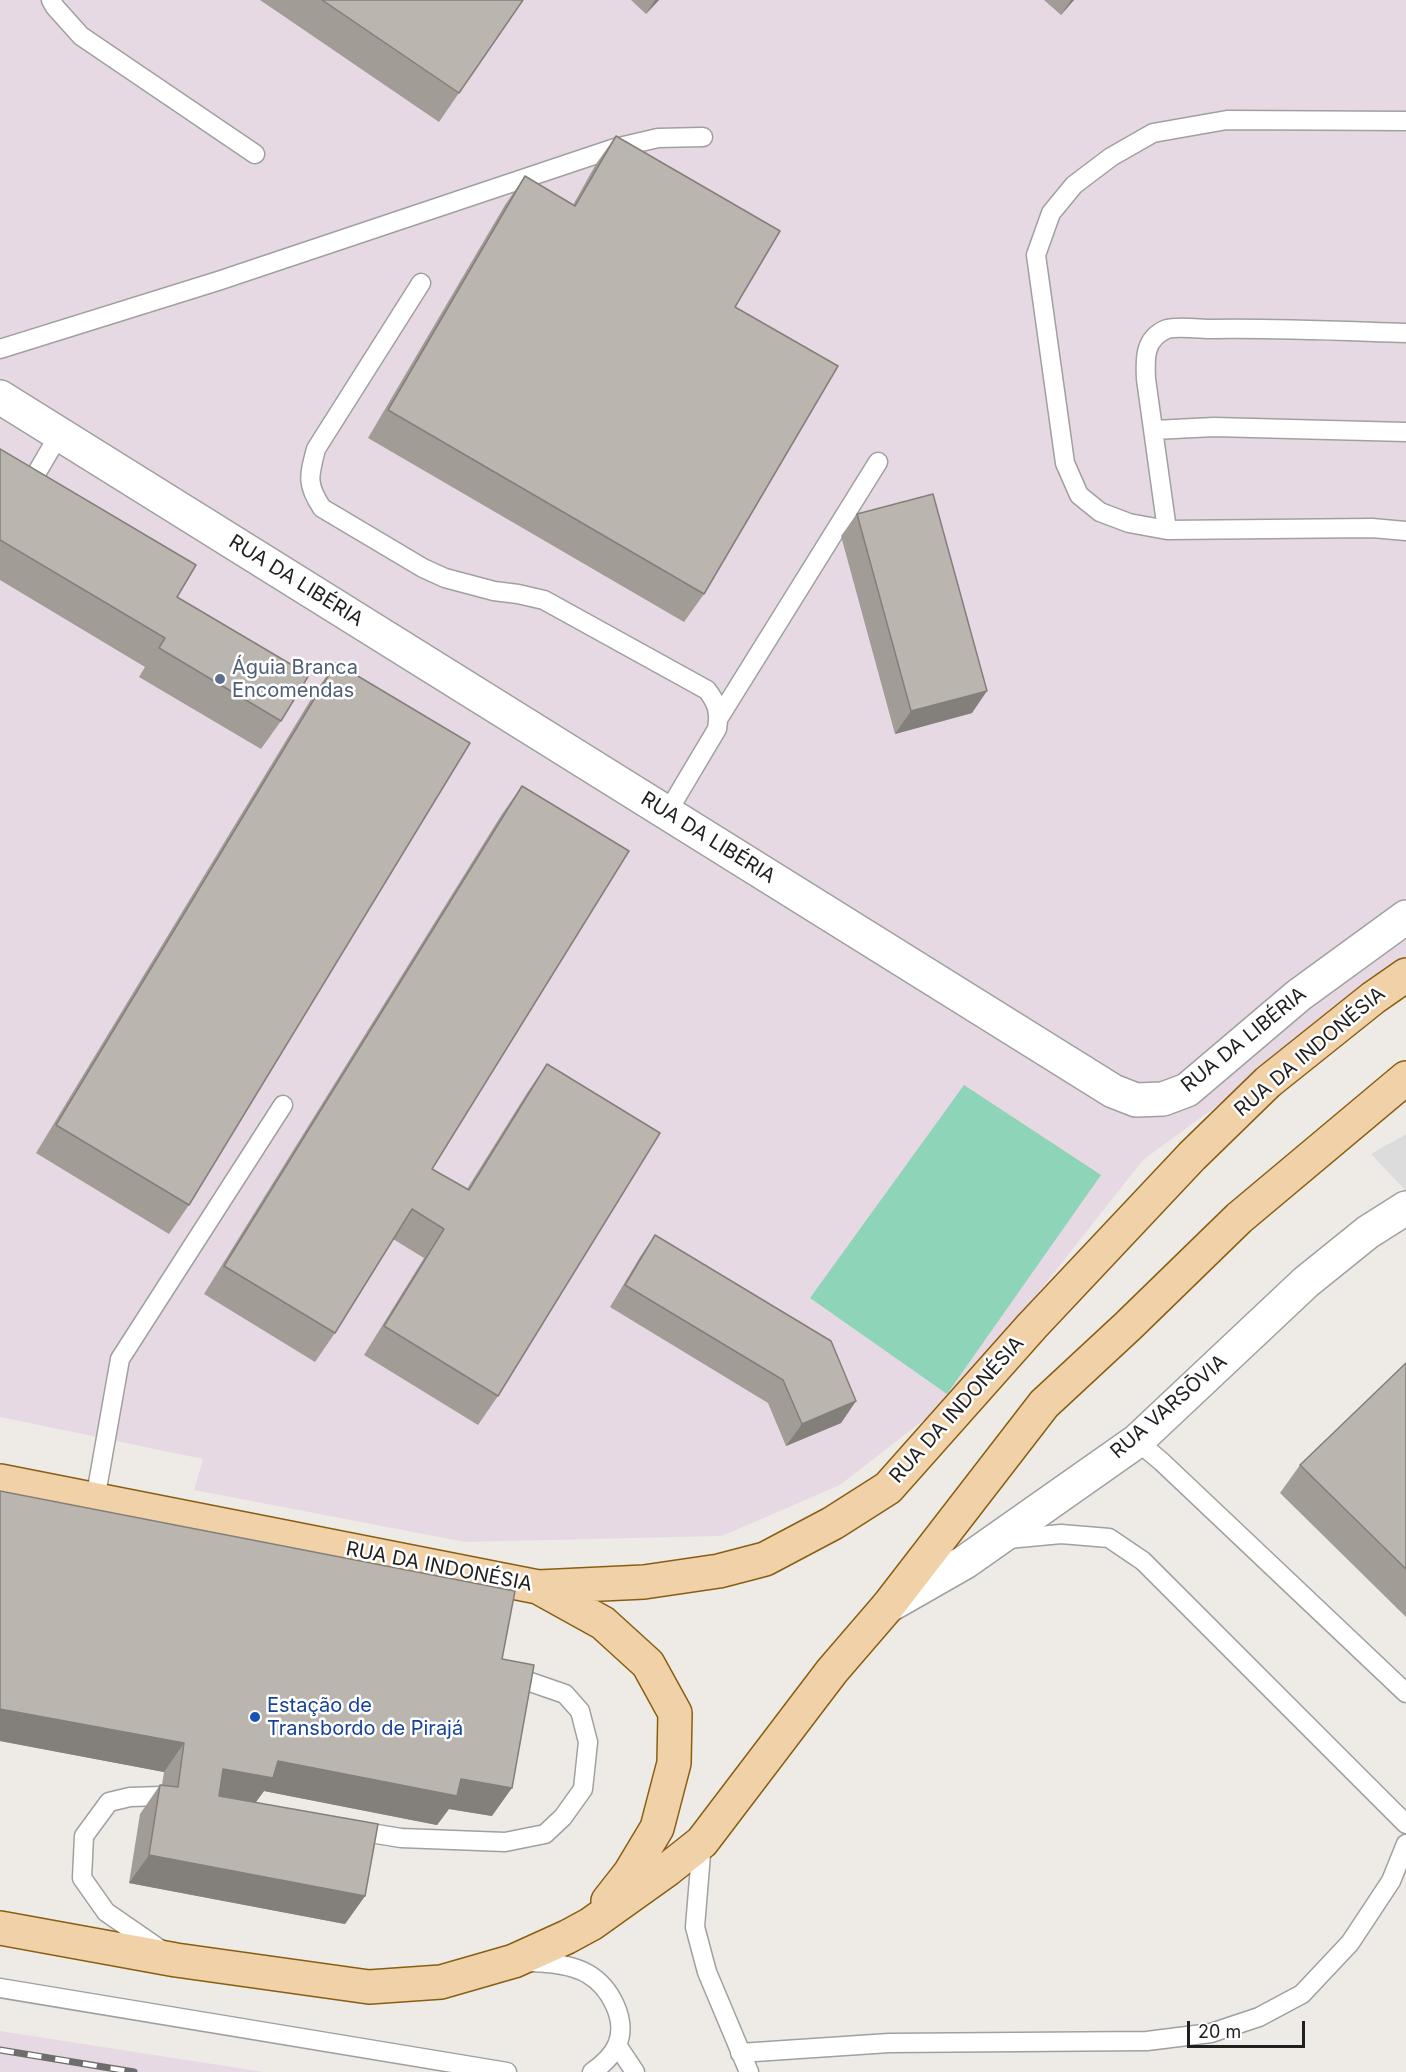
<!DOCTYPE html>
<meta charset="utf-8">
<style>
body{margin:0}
#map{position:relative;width:1406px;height:2072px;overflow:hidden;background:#eeebe6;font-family:Inter,sans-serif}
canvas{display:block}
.scale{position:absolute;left:1187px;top:2021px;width:118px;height:27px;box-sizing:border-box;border:3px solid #1f1f1f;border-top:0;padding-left:8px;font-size:18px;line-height:21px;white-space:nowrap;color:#1f1f1f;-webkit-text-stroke:4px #fff;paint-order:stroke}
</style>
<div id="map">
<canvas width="1406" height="2072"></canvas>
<div class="scale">20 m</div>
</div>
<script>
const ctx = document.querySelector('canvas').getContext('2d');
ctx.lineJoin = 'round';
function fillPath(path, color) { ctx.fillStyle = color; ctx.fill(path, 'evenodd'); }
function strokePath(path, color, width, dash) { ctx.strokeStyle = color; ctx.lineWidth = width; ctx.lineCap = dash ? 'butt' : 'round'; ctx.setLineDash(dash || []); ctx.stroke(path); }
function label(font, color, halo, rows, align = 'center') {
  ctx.font = font + ' Inter,sans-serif'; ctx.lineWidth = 5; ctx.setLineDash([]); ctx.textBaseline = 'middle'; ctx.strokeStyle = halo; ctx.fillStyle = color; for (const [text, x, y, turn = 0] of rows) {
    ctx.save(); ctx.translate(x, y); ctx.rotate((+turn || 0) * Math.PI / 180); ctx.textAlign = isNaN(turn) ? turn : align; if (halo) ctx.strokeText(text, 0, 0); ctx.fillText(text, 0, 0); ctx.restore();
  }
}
const residential = new Path2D(`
 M1406 1134V1191L1371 1154Z`);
const industrial = new Path2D(`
 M0 0H1406V968L1143 1160 960 1392 840 1485 722 1536 465 1542 194 1490 203 1459 0 1417Z
 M0 2031 264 2072H0Z`);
const pitch = new Path2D(`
 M964 1085 1101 1175 947 1394 810 1298Z`);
const service = new Path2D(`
 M51 0 55 7 81 36 255 154
 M1406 121 1227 120 1153 133 1111 157 1074 185 1051 213 1036 255 1065 463 1079 495 1100 512 1129 523 1167 530 1372 528 1406 531
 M421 283 316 449C309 476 306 484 322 508L423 568 445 578 494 591 518 594 544 600 707 690C717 703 720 712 717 729L667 813
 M0 349 218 281 615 148 658 138 703 137
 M1154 430 1214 427 1406 432
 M26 491 60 433
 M1167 530 1146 379C1145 359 1144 338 1167 329 1177 326 1201 329 1213 329 1277 328 1342 331 1406 333
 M720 716 878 462
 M1137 1441 1162 1462 1406 1693
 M95 1500 120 1359 283 1105
 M1008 1539 1061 1534 1109 1538 1143 1561 1406 1824
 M352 1830 401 1838 505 1842 545 1834 563 1817 583 1789 588 1742 580 1711 565 1694 510 1675
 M702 1842 695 1927 707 1972 749 2072
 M161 1950 106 1912 82 1878 84 1836 109 1802 130 1797 161 1796
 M525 1962C544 1962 571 1964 588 1974 610 1987 628 2020 617 2045 612 2057 602 2065 592 2072
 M0 1988 507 2072
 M617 2045 635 2072
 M740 2053 889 2043 1147 2041 1211 2033 1259 2017 1302 1994 1350 1943 1391 1881 1406 1844`);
const minor = new Path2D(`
 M0 397 1113 1091 1136 1100 1163 1099 1187 1090 1299 995 1406 917
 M888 1606 965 1562 1137 1441 1306 1282 1368 1232 1406 1208`);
const primary = new Path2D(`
 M0 1481 538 1587 644 1582 719 1571 765 1559 833 1523 888 1488 1032 1326 1192 1156 1268 1082 1373 998 1406 975
 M538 1587 603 1623 648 1664 675 1713 674 1763 657 1828 630 1873 608 1901
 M0 1928 176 1960 369 1987 441 1982 514 1961 567 1937 591 1924 668 1869 702 1842 832 1671 888 1606 1044 1404 1128 1326 1239 1218 1406 1078`);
const rail = new Path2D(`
 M0 2050 134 2072`);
const wall = new Path2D(`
 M260 0H523L439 122Z
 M631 0H659L646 14Z
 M1044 0H1074L1061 15Z
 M616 136 735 307 704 594 684 622 368 438 505 205 525 176 573 205 596 164Z
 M0 449 177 597 281 721 261 749 139 677 145 667 0 580Z
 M857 514 972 713 895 734 841 536Z
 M336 663 189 1205 169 1234 36 1153 316 691Z
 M522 786 432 1169 467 1189 527 1093 547 1064 498 1396 478 1425 364 1355 424 1258 393 1239 335 1333 315 1362 204 1294 502 814Z
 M655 1235 856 1401 841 1423 786 1446 768 1403 610 1307 640 1257Z
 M1406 1363V1617L1280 1493 1300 1465Z
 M502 1659 492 1816 449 1809 437 1825 264 1791 256 1802 365 1896 345 1924 129 1883 140 1814 160 1785H162L164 1772 0 1741Z`);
const shadedWall = new Path2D(`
 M655 0H659L646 14Z
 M1071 0H1074L1061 15Z
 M987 691 972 713 895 734 911 711Z
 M856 1401 841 1423 786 1446 802 1424Z
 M0 1709 184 1743 164 1772 0 1741Z
 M278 1761 461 1779 512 1788 492 1816 449 1809 437 1825 264 1791 253 1806 203 1798 223 1769Z
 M149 1855 365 1896 345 1924 129 1883Z`);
const building = new Path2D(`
 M322 0H523L459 93Z
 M616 136 780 231 735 307 838 366 704 594 388 410 525 176 575 206Z
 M0 449 196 565 177 597 309 675 281 721 159 648 165 638 0 540Z
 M933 494 987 691 911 711 857 514Z
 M336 663 470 743 189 1205 56 1125Z
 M522 786 629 851 432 1169 469 1190 547 1064 660 1133 498 1396 384 1326 444 1229 412 1209 335 1333 224 1266Z
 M655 1235 831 1341 856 1401 802 1424 783 1380 625 1285Z
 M1406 1363V1569L1300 1465Z
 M0 1491 515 1591 502 1659 534 1665 512 1788 461 1779 457 1796 278 1761 273 1778 223 1769 219 1796 378 1824 365 1896 149 1855 160 1785 178 1787 184 1743 0 1709Z`);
const markers = [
 [220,679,6,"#5c6f8a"],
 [255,1717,6,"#1a4fb4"]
];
const streetNames = [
 ["RUA DA LIBÉRIA",296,581,32],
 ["RUA DA LIBÉRIA",708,838,32],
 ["RUA DA LIBÉRIA",1244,1040,-39],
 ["RUA DA INDONÉSIA",1310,1052,-40],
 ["RUA VARSŌVIA",1169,1407,-41],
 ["RUA DA INDONÉSIA",957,1410,-48],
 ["RUA DA INDONÉSIA",439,1567,11]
];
const serviceNames = [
 ["Águia Branca",232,668],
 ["Encomendas",232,691]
];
const transitNames = [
 ["Estação de",267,1706],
 ["Transbordo de Pirajá",267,1729]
];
fillPath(residential, '#dddcdc');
fillPath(industrial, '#e7d9e4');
fillPath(pitch, '#8dd4b8');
strokePath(service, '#a0a0a0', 21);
strokePath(minor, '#a0a0a0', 36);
strokePath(primary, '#885f11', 36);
strokePath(service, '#fff', 18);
strokePath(minor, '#fff', 33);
strokePath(primary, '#f1d1a8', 33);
strokePath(rail, '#6d6d6d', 7);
strokePath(rail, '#fff', 4.5, [14]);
fillPath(wall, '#a19c96');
fillPath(shadedWall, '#837f7a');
fillPath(building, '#bbb5af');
strokePath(building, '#837f7a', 1.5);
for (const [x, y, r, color] of markers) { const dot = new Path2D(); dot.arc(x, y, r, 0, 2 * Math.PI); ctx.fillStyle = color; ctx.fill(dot); strokePath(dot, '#fff', 2); }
label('20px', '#1f1f1f', '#fff', streetNames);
label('20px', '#4e5e75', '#fff', serviceNames, 'left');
label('20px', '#164399', '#fff', transitNames, 'left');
</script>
